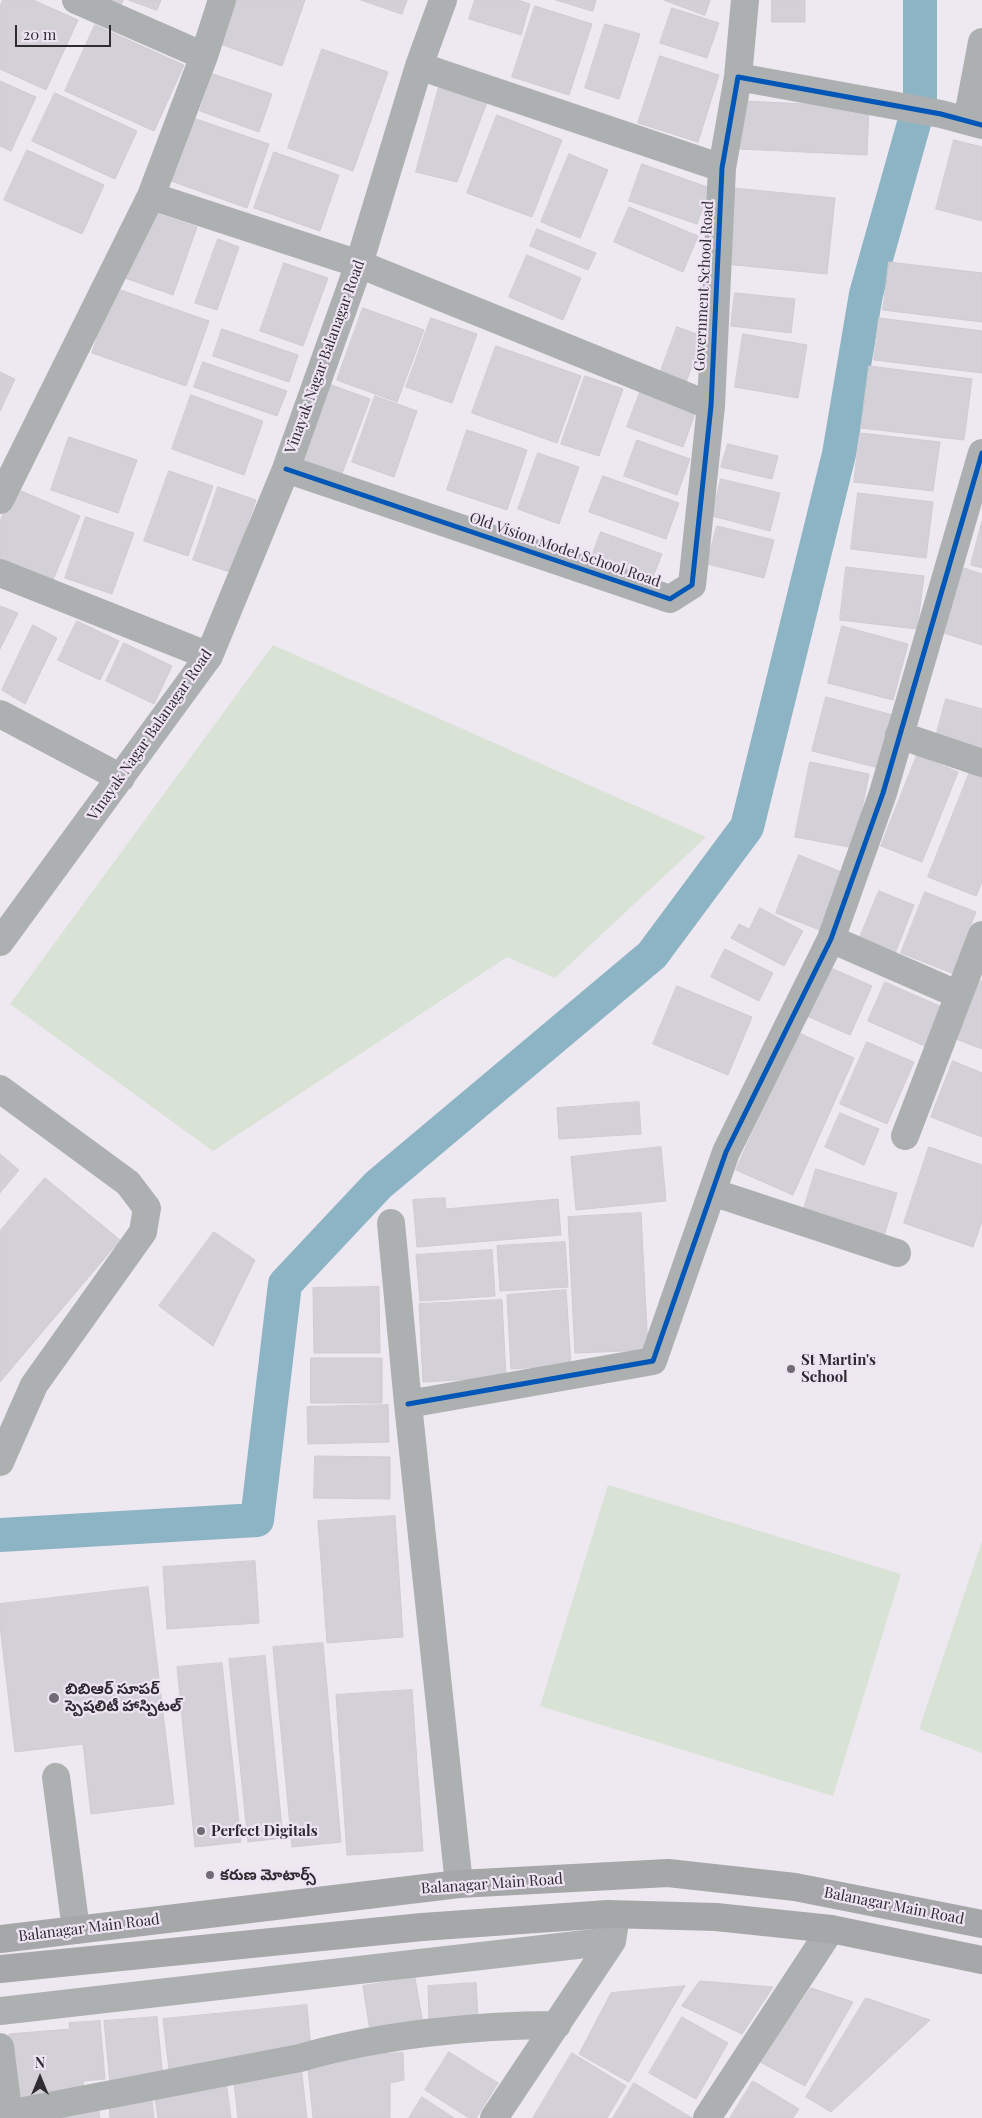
<!DOCTYPE html>
<meta charset="utf-8">
<style>
body{margin:0}
#map{position:relative;width:982px;height:2118px;overflow:hidden;background:#eee8f0;font-family:"Playfair Display",serif}
canvas{display:block}
.north{position:absolute;left:15px;top:2053px;width:50px;height:50px;-webkit-text-stroke:4px #efe4f3;paint-order:stroke;rotate:0deg;font-size:14px;font-weight:700;line-height:20px;text-align:center;color:#2f2b31}
.north::after{content:'';display:block;margin:auto;width:18px;height:22px;background:#2f2b31;clip-path:polygon(50% 0,100% 100%,50% 72%,0 100%)}
.scale{position:absolute;left:15px;top:25px;width:96px;height:22px;box-sizing:border-box;border:2px solid #2f2b31;border-top:0;padding-left:6px;font-size:15px;line-height:18px;white-space:nowrap;color:#2f2b31;-webkit-text-stroke:4px #efe4f3;paint-order:stroke}
</style>
<div id="map">
<canvas width="982" height="2118"></canvas>
<div class="north">N</div>
<div class="scale">20 m</div>
</div>
<script>
const ctx = document.querySelector('canvas').getContext('2d');
ctx.lineJoin = 'round';
function fillPath(path, color) { ctx.fillStyle = color; ctx.fill(path, 'evenodd'); }
function strokePath(path, color, width, dash) { ctx.strokeStyle = color; ctx.lineWidth = width; ctx.lineCap = dash ? 'butt' : 'round'; ctx.setLineDash(dash || []); ctx.stroke(path); }
function label(font, color, halo, rows, align = 'center') {
  ctx.font = font + ' "Playfair Display","Noto Sans Telugu",serif'; ctx.lineWidth = 4.5; ctx.setLineDash([]); ctx.textBaseline = 'middle'; ctx.strokeStyle = halo; ctx.fillStyle = color; for (const [text, x, y, turn = 0] of rows) {
    ctx.save(); ctx.translate(x, y); ctx.rotate((+turn || 0) * Math.PI / 180); ctx.textAlign = isNaN(turn) ? turn : align; if (halo) ctx.strokeText(text, 0, 0); ctx.fillText(text, 0, 0); ctx.restore();
  }
}
const green = new Path2D(`
 M273 645 706 837 555 978 507 957 213 1151 10 1004Z
 M608 1485 901 1574 833 1796 540 1706Z
 M982 1541V1753L919 1729Z`);
const canal = new Path2D(`
 M0 1535 257 1520 285 1284 378 1185 652 955 747 827 839 454 866 294 920 102V0`);
const building = new Path2D(`
 M3 0H33L78 20 46 90 0 69V7Z
 M108 0H123L121 5Z
 M129 0H161L157 10Z
 M235 0H305L282 66 220 44Z
 M361 0H407L402 14Z
 M475 0H518L530 4 521 35 469 19Z
 M556 0H596L593 11Z
 M664 0H710L705 15Z
 M772 0H805V22H772Z
 M535 6 592 24 569 95 512 77Z
 M672 8 719 23 707 58 660 43Z
 M605 24 640 34 619 99 585 88Z
 M95 25 184 65 154 131 65 91Z
 M322 49 388 72 353 171 288 148Z
 M660 56 719 75 698 142 638 123Z
 M213 74 272 94 259 132 200 111Z
 M0 81 36 97 11 151 0 146Z
 M440 83 487 102 457 182 416 172Z
 M55 93 137 131 115 179 32 141Z
 M743 101 869 107 867 155 740 149Z
 M497 115 562 140 532 217 467 193Z
 M193 118 269 144 247 208 171 181Z
 M954 140 982 147V221L936 209Z
 M27 150 104 185 82 234 4 200Z
 M274 152 339 175 320 231 254 208Z
 M569 154 608 170 580 238 541 222Z
 M642 164 710 188 697 224 629 201Z
 M733 188 835 198 827 274 725 264Z
 M629 207 698 236 683 272 614 242Z
 M149 211 197 227 173 295 125 278Z
 M537 229 596 253 588 270 530 246Z
 M218 239 239 247 217 310 195 303Z
 M527 255 581 278 563 320 509 297Z
 M889 262 982 273V322L883 310Z
 M284 263 328 278 303 346 260 331Z
 M115 288 209 321 186 386 92 353Z
 M735 293 795 299 791 333 731 326Z
 M363 308 424 330 397 402 337 380Z
 M431 318 477 334 452 403 406 387Z
 M879 318 982 331V373L874 360Z
 M677 327 703 336 684 388 658 379Z
 M222 329 298 355 289 382 213 356Z
 M743 334 807 345 798 398 735 387Z
 M496 346 581 376 557 443 472 413Z
 M203 362 287 391 277 416 194 387Z
 M869 366 972 379 964 440 861 428Z
 M0 372 15 379 0 411Z
 M585 376 623 389 599 456 561 444Z
 M329 384 370 399 340 479 299 464Z
 M640 392 696 411 683 447 627 427Z
 M191 395 263 421 244 475 172 449Z
 M375 396 417 411 394 477 352 462Z
 M467 430 527 450 507 510 447 490Z
 M860 433 940 442 933 491 854 482Z
 M69 437 137 460 118 513 51 490Z
 M637 440 690 459 677 495 624 476Z
 M728 444 778 456 772 479 721 467Z
 M538 453 579 467 559 524 518 509Z
 M169 471 213 486 188 556 144 541Z
 M603 476 679 503 666 539 589 512Z
 M721 479 780 493 770 531 712 516Z
 M218 487 256 500 230 572 193 560Z
 M14 488 80 516 52 582 0 560V522Z
 M858 493 933 502 926 558 851 549Z
 M86 517 134 533 112 594 65 578Z
 M982 521V568L971 565Z
 M717 526 774 540 764 578 707 564Z
 M601 532 662 554 649 587 588 566Z
 M846 567 924 576 917 629 840 620Z
 M964 568 982 574V645L944 633Z
 M0 606 18 613 0 649Z
 M77 621 119 641 100 680 58 660Z
 M33 625 57 638 25 704 2 690Z
 M842 626 908 644 893 700 828 683Z
 M124 643 172 666 154 704 106 681Z
 M826 697 893 715 879 768 812 751Z
 M946 699 982 709V752L935 740Z
 M917 755 958 772 922 862 881 846Z
 M810 762 869 774 854 848 795 837Z
 M971 769 982 773V882L976 896 928 877Z
 M799 855 844 873 820 930 776 913Z
 M879 891 914 905 894 956 858 942Z
 M925 892 976 912 952 973 901 953Z
 M760 908 803 931 784 966 731 938 739 924 749 929Z
 M725 949 773 973 759 1001 711 977Z
 M831 968 872 986 850 1035 809 1017Z
 M980 980 982 981V1049L956 1039Z
 M885 982 944 1008 927 1047 868 1021Z
 M677 986 752 1017 728 1075 653 1044Z
 M797 1032 854 1058 793 1195 736 1170Z
 M867 1042 914 1062 887 1124 840 1104Z
 M953 1061 982 1073V1137L931 1117Z
 M639 1102 641 1134 559 1139 557 1108Z
 M840 1113 879 1129 864 1165 825 1147Z
 M661 1147 666 1201 576 1210 571 1157Z
 M929 1147 982 1165V1221L973 1247 904 1223Z
 M0 1154 19 1170 0 1193Z
 M816 1169 897 1193 884 1236 803 1212Z
 M45 1178 120 1240 0 1382V1231Z
 M445 1198 446 1209 558 1199 561 1235 417 1247 413 1200Z
 M641 1213 648 1350 575 1353 568 1217Z
 M214 1232 255 1260 213 1346 159 1306Z
 M565 1242 568 1287 500 1291 497 1246Z
 M492 1250 495 1296 420 1301 416 1255Z
 M379 1287 380 1353H314L313 1288Z
 M566 1290 571 1365 511 1369 507 1295Z
 M502 1300 506 1377 423 1382 419 1304Z
 M311 1358H382V1403H311Z
 M388 1405 389 1442 308 1444 307 1407Z
 M315 1456 390 1457V1499L314 1498Z
 M395 1516 403 1637 327 1643 318 1521Z
 M255 1561 259 1623 167 1629 163 1567Z
 M148 1587 174 1804 91 1814 83 1744 15 1752 0 1625V1604Z
 M323 1643 341 1842 292 1847 273 1647Z
 M265 1656 283 1838 248 1842 229 1659Z
 M222 1663 241 1842 195 1847 177 1667Z
 M412 1690 423 1851 347 1855 336 1695Z
 M415 1978 423 2024 370 2031 363 1986Z
 M700 1981 773 1987 742 2034 682 2006Z
 M476 1983 478 2016 429 2019 428 1986Z
 M685 1986 629 2082 579 2054 611 1993Z
 M811 1988 853 2002 805 2086 760 2062Z
 M866 1998 930 2020 831 2112 806 2097Z
 M307 2005 311 2051 170 2078 163 2019Z
 M157 2017 163 2079 110 2083 104 2021Z
 M682 2017 728 2043 696 2099 649 2073Z
 M100 2021 105 2079 83 2081 84 2097 14 2103 9 2034 70 2029 69 2023Z
 M449 2052 498 2083 476 2118H469L425 2090Z
 M403 2053 404 2080 390 2083V2118H313L307 2058Z
 M572 2053 626 2086 607 2118H533Z
 M301 2066 307 2118H238L233 2073Z
 M226 2081 231 2118H158L154 2091Z
 M753 2081 799 2109 793 2118H730Z
 M634 2083 692 2118H613Z
 M422 2097 454 2118H409Z
 M152 2101 154 2118H110L109 2105Z
 M98 2106 100 2118H25Z`);
const minor = new Path2D(`
 M76 0 204 56
 M222 0 204 56 151 196 359 264 711 406
 M419 66 722 168
 M738 77 745 0
 M967 121 982 42
 M286 469 670 599 692 585 711 406 722 168 738 77 941 114 982 125
 M0 500 151 196
 M0 573 209 656
 M0 714 121 778
 M899 735 982 763
 M831 939 959 995 905 1136
 M0 942 209 656 286 469 359 264 419 66 443 0
 M959 995 982 935
 M0 1089 128 1183 147 1208 143 1232 34 1385 0 1462
 M712 1192 897 1253
 M391 1223 408 1404 459 1884
 M408 1404 653 1361 726 1152 831 939 883 793 982 453
 M56 1777 76 1930
 M0 2011 612 1941
 M0 2047 9 2118
 M8 2114 300 2058C378 2035 476 2025 557 2025
 M494 2118 612 1941 614 1928
 M707 2118 831 1929`);
const major = new Path2D(`
 M0 1939 459 1884 668 1873 795 1887 982 1924
 M0 1969 422 1927 608 1914 716 1917 831 1929 982 1960`);
const cycleway = new Path2D(`
 M286 469 670 599 692 585 711 406 722 168 738 77 941 114 982 125
 M408 1404 653 1361 726 1152 831 939 883 793 982 453`);
const markers = [
 [791,1369,5,"#726d74"],
 [54,1698,6,"#726d74"],
 [201,1831,5,"#726d74"],
 [210,1875,5,"#726d74"]
];
const streetNames = [
 ["Government School Road",704,286,-87],
 ["Vinayak Nagar Balanagar Road",325,357,-70],
 ["Old Vision Model School Road",565,550,19],
 ["Vinayak Nagar Balanagar Road",150,735,-55],
 ["Balanagar Main Road",492,1884,-4],
 ["Balanagar Main Road",894,1906,11],
 ["Balanagar Main Road",89,1928,-7]
];
const poiNames = [
 ["St Martin's",801,1360],
 ["School",801,1377],
 ["బిబిఆర్ సూపర్",65,1689],
 ["స్పెషలిటీ హాస్పిటల్",65,1706],
 ["Perfect Digitals",211,1831],
 ["కరుణ మోటార్స్",220,1875]
];
fillPath(green, '#d8e2d5');
strokePath(canal, '#8db4c5', 34);
fillPath(building, '#d4d0d7');
strokePath(building, '#cfcbd2', 1);
strokePath(minor, '#adb0b0', 28);
strokePath(major, '#a6a7a9', 28);
strokePath(cycleway, '#0057b8', 5);
for (const [x, y, r, color] of markers) { const dot = new Path2D(); dot.arc(x, y, r, 0, 2 * Math.PI); ctx.fillStyle = color; ctx.fill(dot); strokePath(dot, '#efe4f3', 2); }
label('15px', '#2f2b31', '#efe4f3', streetNames);
label('bold 15px', '#2f2b31', '#efe4f3', poiNames, 'left');
</script>
